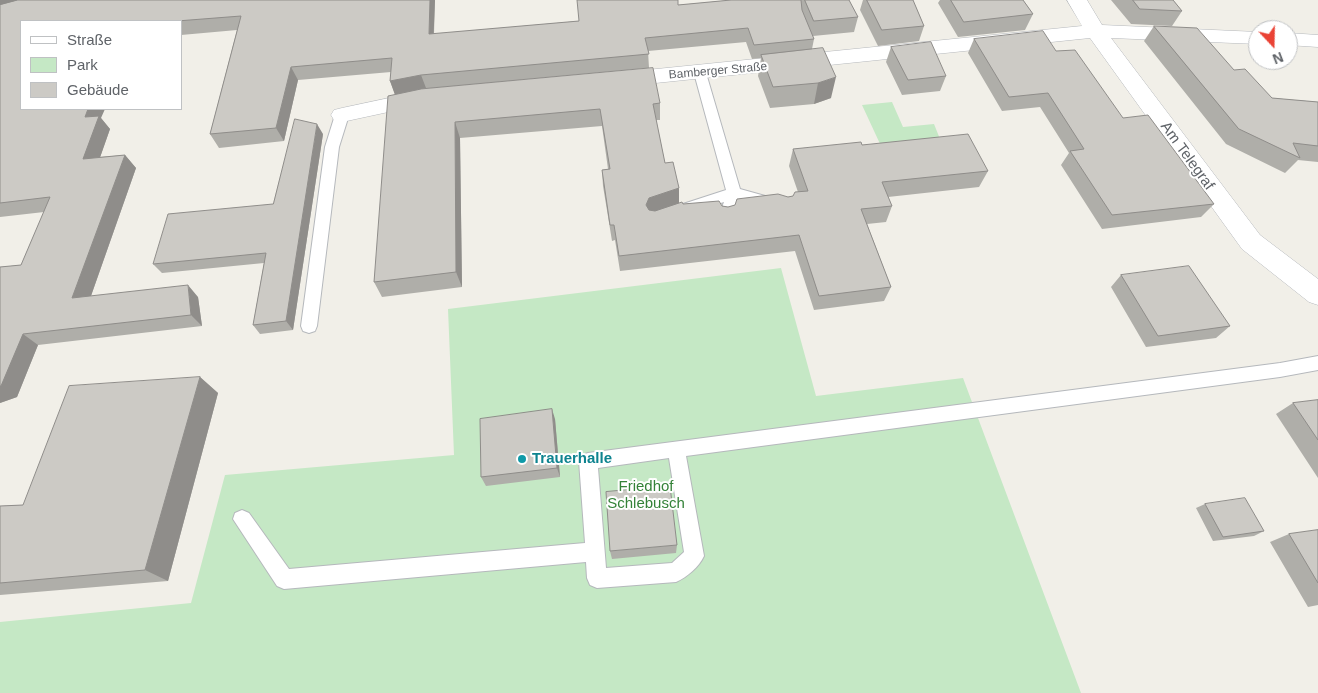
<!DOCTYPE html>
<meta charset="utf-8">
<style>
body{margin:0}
#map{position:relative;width:1318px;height:693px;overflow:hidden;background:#f1efe8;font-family:Helvetica,sans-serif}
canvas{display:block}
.legend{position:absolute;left:20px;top:20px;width:162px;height:90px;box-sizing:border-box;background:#fff;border:1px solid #bfc1c3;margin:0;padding:6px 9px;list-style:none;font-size:15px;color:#5f6368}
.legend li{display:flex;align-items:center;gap:10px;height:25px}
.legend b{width:25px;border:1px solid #bfc1c3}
.north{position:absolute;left:1248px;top:20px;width:50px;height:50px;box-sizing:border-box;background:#fff;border:1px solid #bfc1c3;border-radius:50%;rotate:159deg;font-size:14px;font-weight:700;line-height:20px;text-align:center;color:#5f6368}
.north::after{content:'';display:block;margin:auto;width:18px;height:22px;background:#ea4335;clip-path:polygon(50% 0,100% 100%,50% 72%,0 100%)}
</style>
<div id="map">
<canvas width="1318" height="693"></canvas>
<ul class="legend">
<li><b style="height:6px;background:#fff"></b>Straße</li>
<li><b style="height:14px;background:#c5e8c5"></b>Park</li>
<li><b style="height:14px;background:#cccac5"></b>Gebäude</li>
</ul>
<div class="north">N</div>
</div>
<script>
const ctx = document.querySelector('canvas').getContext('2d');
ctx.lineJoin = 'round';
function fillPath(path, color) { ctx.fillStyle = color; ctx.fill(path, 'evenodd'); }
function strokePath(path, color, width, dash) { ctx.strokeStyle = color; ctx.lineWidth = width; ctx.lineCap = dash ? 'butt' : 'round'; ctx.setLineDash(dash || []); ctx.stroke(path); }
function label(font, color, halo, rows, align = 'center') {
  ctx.font = font + ' Helvetica,sans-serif'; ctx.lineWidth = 4; ctx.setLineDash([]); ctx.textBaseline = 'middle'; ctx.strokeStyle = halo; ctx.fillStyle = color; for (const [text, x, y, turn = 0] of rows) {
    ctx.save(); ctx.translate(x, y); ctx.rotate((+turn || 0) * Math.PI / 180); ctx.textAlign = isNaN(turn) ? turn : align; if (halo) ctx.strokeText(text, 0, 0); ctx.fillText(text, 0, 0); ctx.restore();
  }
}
const green = new Path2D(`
 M892 102 903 127 934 124 940 139 881 146 862 105Z
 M781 268 816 396 963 378 1081 693H0V622L191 603 225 475 454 455 448 309Z`);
const lane = new Path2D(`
 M700 69 706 73 740 189 776 199 778 203 776 207 771 208 739 200 731 220 726 221 721 220 719 216 724 202 688 213 683 212 681 208 683 204 726 190 694 73Z
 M342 111 347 112 349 115 339 147 317 326 315 331 309 333 303 331 301 326 325 147 335 115 337 112Z
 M1318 356V370L1280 377 686 456 704 556C699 567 687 577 676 582L597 588 590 585 587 578 586 562 284 589 277 586 233 519 235 513 242 510 249 513 289 569 585 543 579 461 582 455 588 453 1280 363ZM669 458 684 552 672 563 606 568 598 468Z`);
const street = new Path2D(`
 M1067 0H1087L1102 25 1258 32V44L1111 38 1260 235 1318 279V305L1309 302 1242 249 1090 38 617 87 610 85 606 80 610 75 617 73 1082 26Z
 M1288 33 1318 35V47L1288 45Z
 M422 91 430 93 433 98 430 103 342 122 334 120 331 115 334 110 342 108Z`);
const wall = new Path2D(`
 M0 0H435L434 34 579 21 678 5 731 0H849L858 17 854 32 813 36 814 39 812 49 831 98 814 104 770 108 758 76 761 58 752 59 746 42 648 51 649 68 424 89 660 103V120H656L665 163 679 188V203L683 204 722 206 728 207 793 196 798 192 789 166 793 149 862 145 988 171 979 187 888 197 892 206 886 222 867 224 891 287 884 301 814 310 795 251 620 271 615 240 612 241 603 186 602 170 608 169 602 126 460 138 462 287 382 297 374 282 395 94 390 81 391 72 298 80 284 141 219 148 210 134 237 30 181 35V21H21L110 129 100 157 125 155 136 168 91 296 198 297 202 326 38 345 17 397 0 403V267L21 265 44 212 0 217Z
 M863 0H913L924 26 919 41 878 46 860 10Z
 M940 0H1023L1033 14 1025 30 958 37 938 3Z
 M1111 0H1173L1182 11 1172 26 1131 24Z
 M1154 26 1234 70 1272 98 1318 102V162L1298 160 1285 173 1226 144 1144 41Z
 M974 39 1056 51 1123 118 1214 204 1201 217 1102 229 1061 165 1069 153 1040 107 1002 111 968 53Z
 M891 47 946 76 940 91 902 95 886 62Z
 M323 134 293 330 260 334 253 325 264 263 162 273 153 264 273 204Z
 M1121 275 1230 326 1216 338 1146 347 1111 287Z
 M200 377 218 393 168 581 0 595V506L23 505Z
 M1318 400V478L1276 414 1293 403Z
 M555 419 560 477 486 486 481 477Z
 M1205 504 1264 531 1254 536 1213 541 1196 508Z
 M1318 530V605L1308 607 1270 542 1289 534Z
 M677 545 676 553 612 559 610 551Z`);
const shadedWall = new Path2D(`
 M0 0H21L0 6Z
 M430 0H435L433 48 429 34Z
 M291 67 298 80 284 141 276 128Z
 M421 75 426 88 395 95 390 81Z
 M836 77 831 98 814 104 818 83Z
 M88 109H105L101 118 110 129 95 172 83 159 85 117Z
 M455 122 460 138 462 287 456 272Z
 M317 124 323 134 293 330 286 321Z
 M125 155 136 168 86 310 72 298Z
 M679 188V204L649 214 646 205 649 198Z
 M188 285 198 297 202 326 191 315Z
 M23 334 38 345 17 397 0 403V386Z
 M200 377 218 393 168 581 145 570Z
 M552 409 555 419 560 477 557 468Z`);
const building = new Path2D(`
 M18 0H430L429 34 579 21 577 0H678V5L731 0H801L802 10 814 39 754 45 748 28 645 38 649 54 421 75 390 81 392 58 291 67 276 128 210 134 241 16 177 21H21V109H88L85 117 99 116 83 159 125 155 72 298 188 285 191 315 23 334 1 386H0V267L21 265 50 197 0 203V5Z
 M805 0H849L858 17 814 21Z
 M867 0H913L924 26 882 30Z
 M951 0H1023L1033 14 964 22Z
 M1133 0H1173L1182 11 1140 9Z
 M1154 26 1197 28 1234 70 1245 69 1272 98 1318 102V146L1293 143 1300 158 1239 129Z
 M1043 31 1056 51 1075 50 1123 118 1148 115 1214 204 1112 215 1070 151 1084 149 1048 93 1009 97 974 39Z
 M931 42 946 76 908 80 891 47Z
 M823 48 836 77 818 83 773 87 761 55Z
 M653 68 660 103 653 104 665 163 673 162 679 188 649 198 646 205 649 210 655 211 682 202 683 204 719 201 722 206 728 207 735 205 737 199 778 194 788 197 793 196 795 192 808 191 793 149 861 142 862 145 968 134 988 171 882 182 892 206 861 209 891 287 819 296 799 235 619 256 614 225H610L602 170 610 169 600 109 455 122 456 272 374 282 388 96 421 89Z
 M295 119 317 124 286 321 253 325 266 253 153 264 168 214 273 204Z
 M1189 266 1230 326 1158 336 1121 275Z
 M200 377 145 570 0 583V506L23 505 69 386Z
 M1318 400V440L1293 403Z
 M552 409 557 468 481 477 480 419Z
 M670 486 677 545 610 551 606 492Z
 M1245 498 1264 531 1223 537 1205 504Z
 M1318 530V583L1289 534Z`);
const markers = [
 [522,459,5,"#0f9aa8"]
];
const farStreetnames = [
 ["Bamberger Straße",718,71,-5]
];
const streetNames = [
 ["Am Telegraf",1187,156,54]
];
const cultureNames = [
 ["Trauerhalle",532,459]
];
const parkNames = [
 ["Friedhof",646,487],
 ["Schlebusch",646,504]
];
fillPath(green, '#c5e8c5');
strokePath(lane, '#b5b8bc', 2);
strokePath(street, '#b5b8bc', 1);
fillPath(lane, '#fff');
fillPath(street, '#fff');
fillPath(wall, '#afaea9');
fillPath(shadedWall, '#8f8d8a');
fillPath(building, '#cccac5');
strokePath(building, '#8f8d8a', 1);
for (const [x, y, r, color] of markers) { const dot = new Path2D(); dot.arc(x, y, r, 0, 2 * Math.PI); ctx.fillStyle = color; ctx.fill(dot); strokePath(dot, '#fff', 2); }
label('12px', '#5f6368', '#fff', farStreetnames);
label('15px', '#5f6368', '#fff', streetNames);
label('bold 15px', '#0d838f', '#fff', cultureNames, 'left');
label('15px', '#348238', '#fff', parkNames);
</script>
